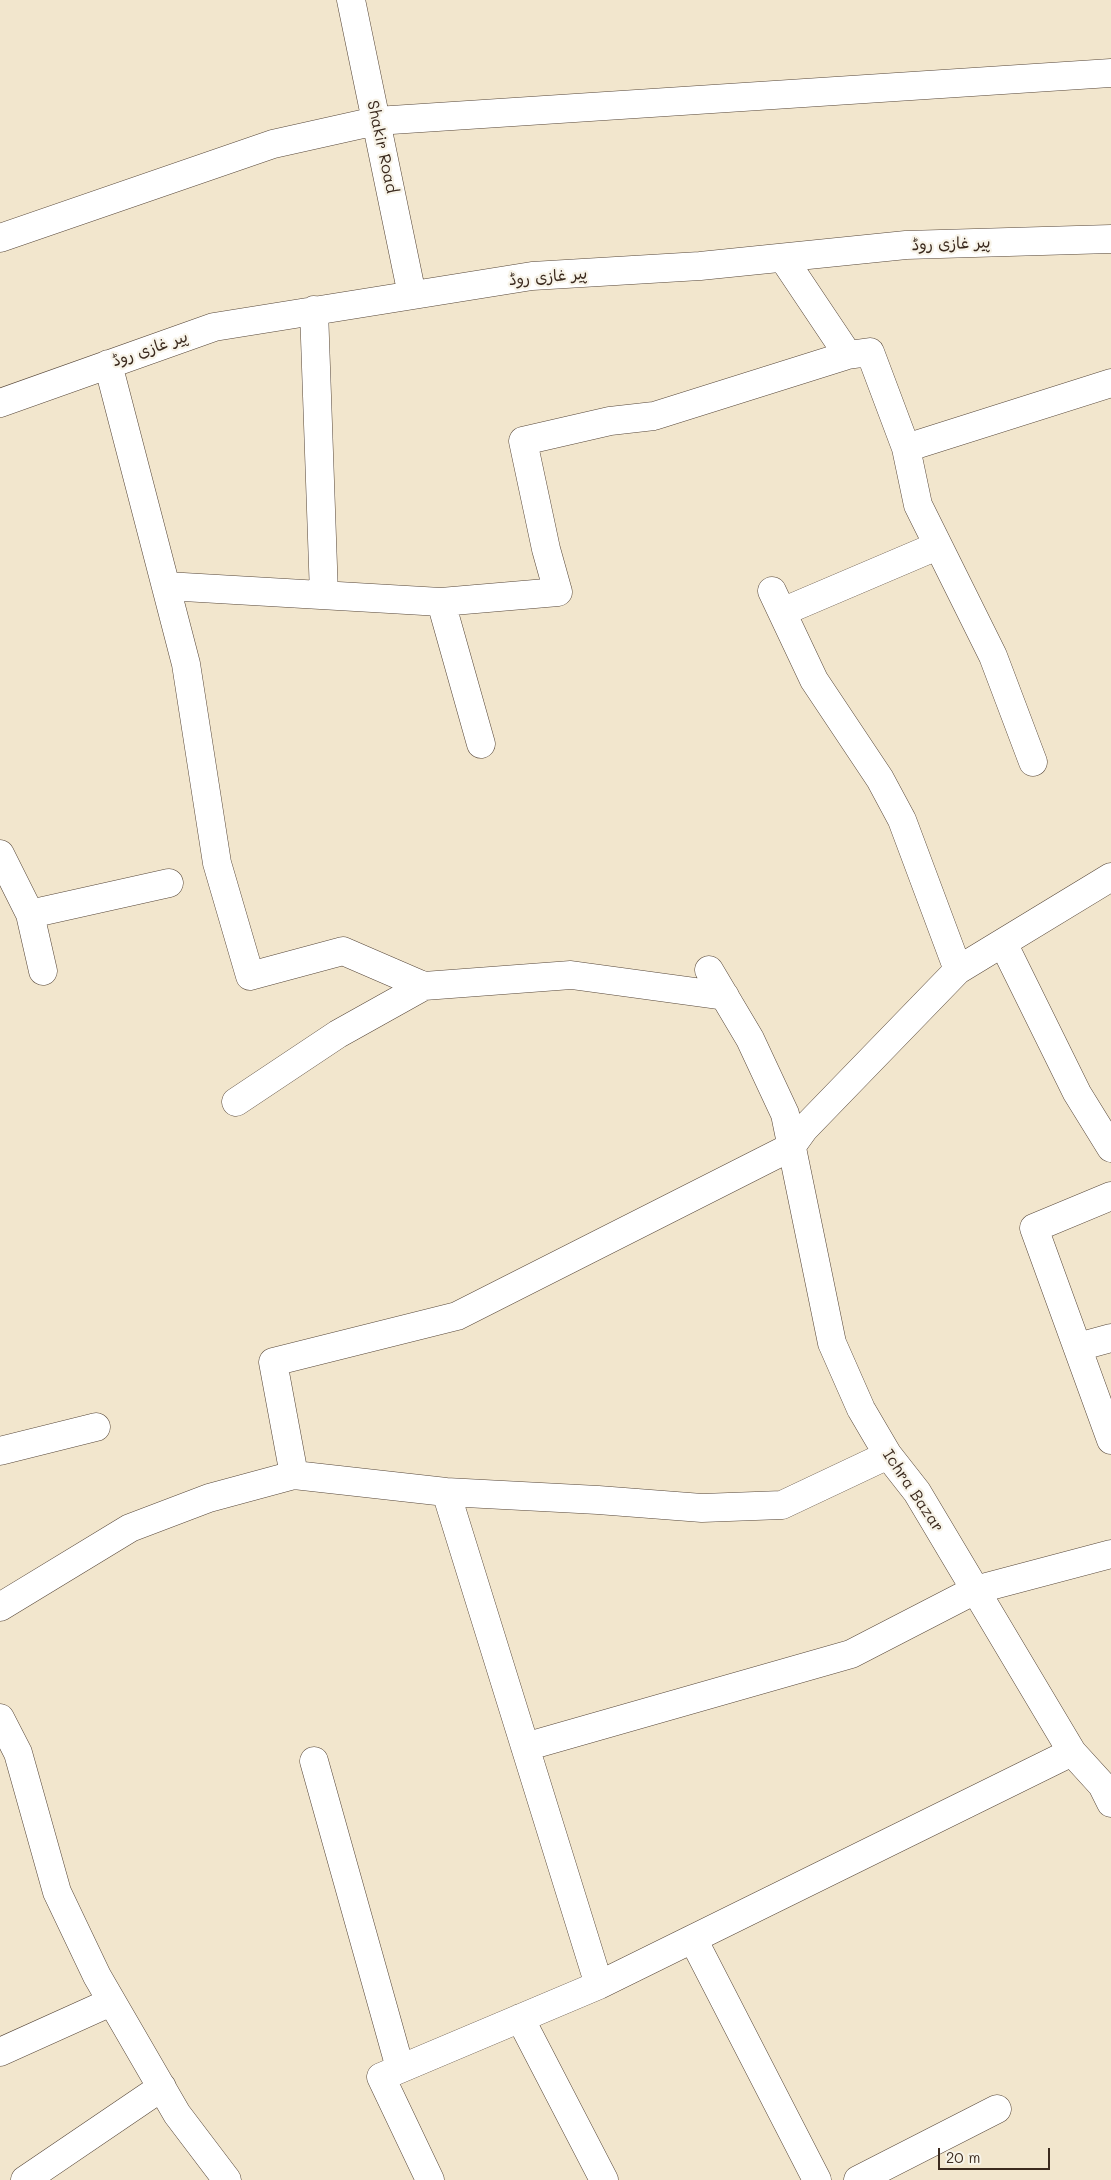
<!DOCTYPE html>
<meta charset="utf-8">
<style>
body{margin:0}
#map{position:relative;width:1111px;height:2180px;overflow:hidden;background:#f2e6cd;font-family:Mali,sans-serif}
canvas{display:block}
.scale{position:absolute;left:938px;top:2148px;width:112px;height:22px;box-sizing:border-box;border:2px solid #3b2a1e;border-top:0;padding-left:6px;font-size:15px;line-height:18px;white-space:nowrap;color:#3b2a1e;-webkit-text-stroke:4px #f7f3e8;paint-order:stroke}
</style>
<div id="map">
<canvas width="1111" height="2180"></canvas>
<div class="scale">20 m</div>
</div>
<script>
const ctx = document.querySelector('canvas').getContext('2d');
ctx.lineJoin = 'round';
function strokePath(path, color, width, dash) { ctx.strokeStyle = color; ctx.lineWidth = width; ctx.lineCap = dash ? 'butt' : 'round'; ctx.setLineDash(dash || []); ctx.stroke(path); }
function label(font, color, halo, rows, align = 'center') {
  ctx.font = font + ' Mali,"Playpen Sans Arabic",sans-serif'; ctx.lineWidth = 4.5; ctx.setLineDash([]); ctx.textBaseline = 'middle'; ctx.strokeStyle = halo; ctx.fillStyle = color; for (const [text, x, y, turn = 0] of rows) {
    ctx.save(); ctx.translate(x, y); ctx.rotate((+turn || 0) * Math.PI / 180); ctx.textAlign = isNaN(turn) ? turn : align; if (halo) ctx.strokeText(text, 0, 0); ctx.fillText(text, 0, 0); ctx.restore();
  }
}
const minor = new Path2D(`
 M351 0 412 295
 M0 238 273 144 376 121 1111 73
 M783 258 848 355 870 352 906 448 1111 383
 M314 310 324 595
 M108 364 186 664 217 863 250 976 343 951 424 986 571 975 725 996
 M0 403 214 327 532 276 700 266 906 245 1111 239
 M906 448 918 505 993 656 1033 762
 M166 586 441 602 481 744
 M772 591 814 680 880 779 902 820 958 970
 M441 602 558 592 546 549 523 441 610 421 654 416 848 355
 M782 612 937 546
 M0 854 30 914 43 971
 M30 914 169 883
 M1003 943 1077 1093 1111 1148
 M709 970 750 1039 785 1114 832 1343 861 1409 888 1455 917 1492 1072 1752 1102 1785 1111 1803
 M236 1102 338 1034 424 986
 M1111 1196 1034 1228 1111 1440
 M1078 1347 1111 1338
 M0 1451 96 1427
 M294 1475 273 1362 457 1316 791 1147 804 1129 958 970 1111 877
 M446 1492 599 1985
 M0 1607 130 1528 209 1498 294 1475 446 1492 598 1500 702 1508 782 1505 888 1455
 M0 1718 18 1753 57 1892 97 1976 177 2114 227 2180
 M525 1747 851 1654 975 1590 1111 1554
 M314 1761 400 2068
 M693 1939 817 2180
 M520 2018 604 2180
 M0 2052 111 2002
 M25 2180 162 2087
 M430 2180 381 2077 599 1985 1072 1752
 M858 2180 997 2109`);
const streetNames = [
 ["Shakir Road",382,147,78],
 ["پیر غازی روڈ",951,244,-2],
 ["پیر غازی روڈ",548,277,-5],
 ["پیر غازی روڈ",150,349,-19],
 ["Ichra Bazar",913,1491,56]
];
strokePath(minor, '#564638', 29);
strokePath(minor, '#fff', 28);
label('16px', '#3b2a1e', '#f7f3e8', streetNames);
</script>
